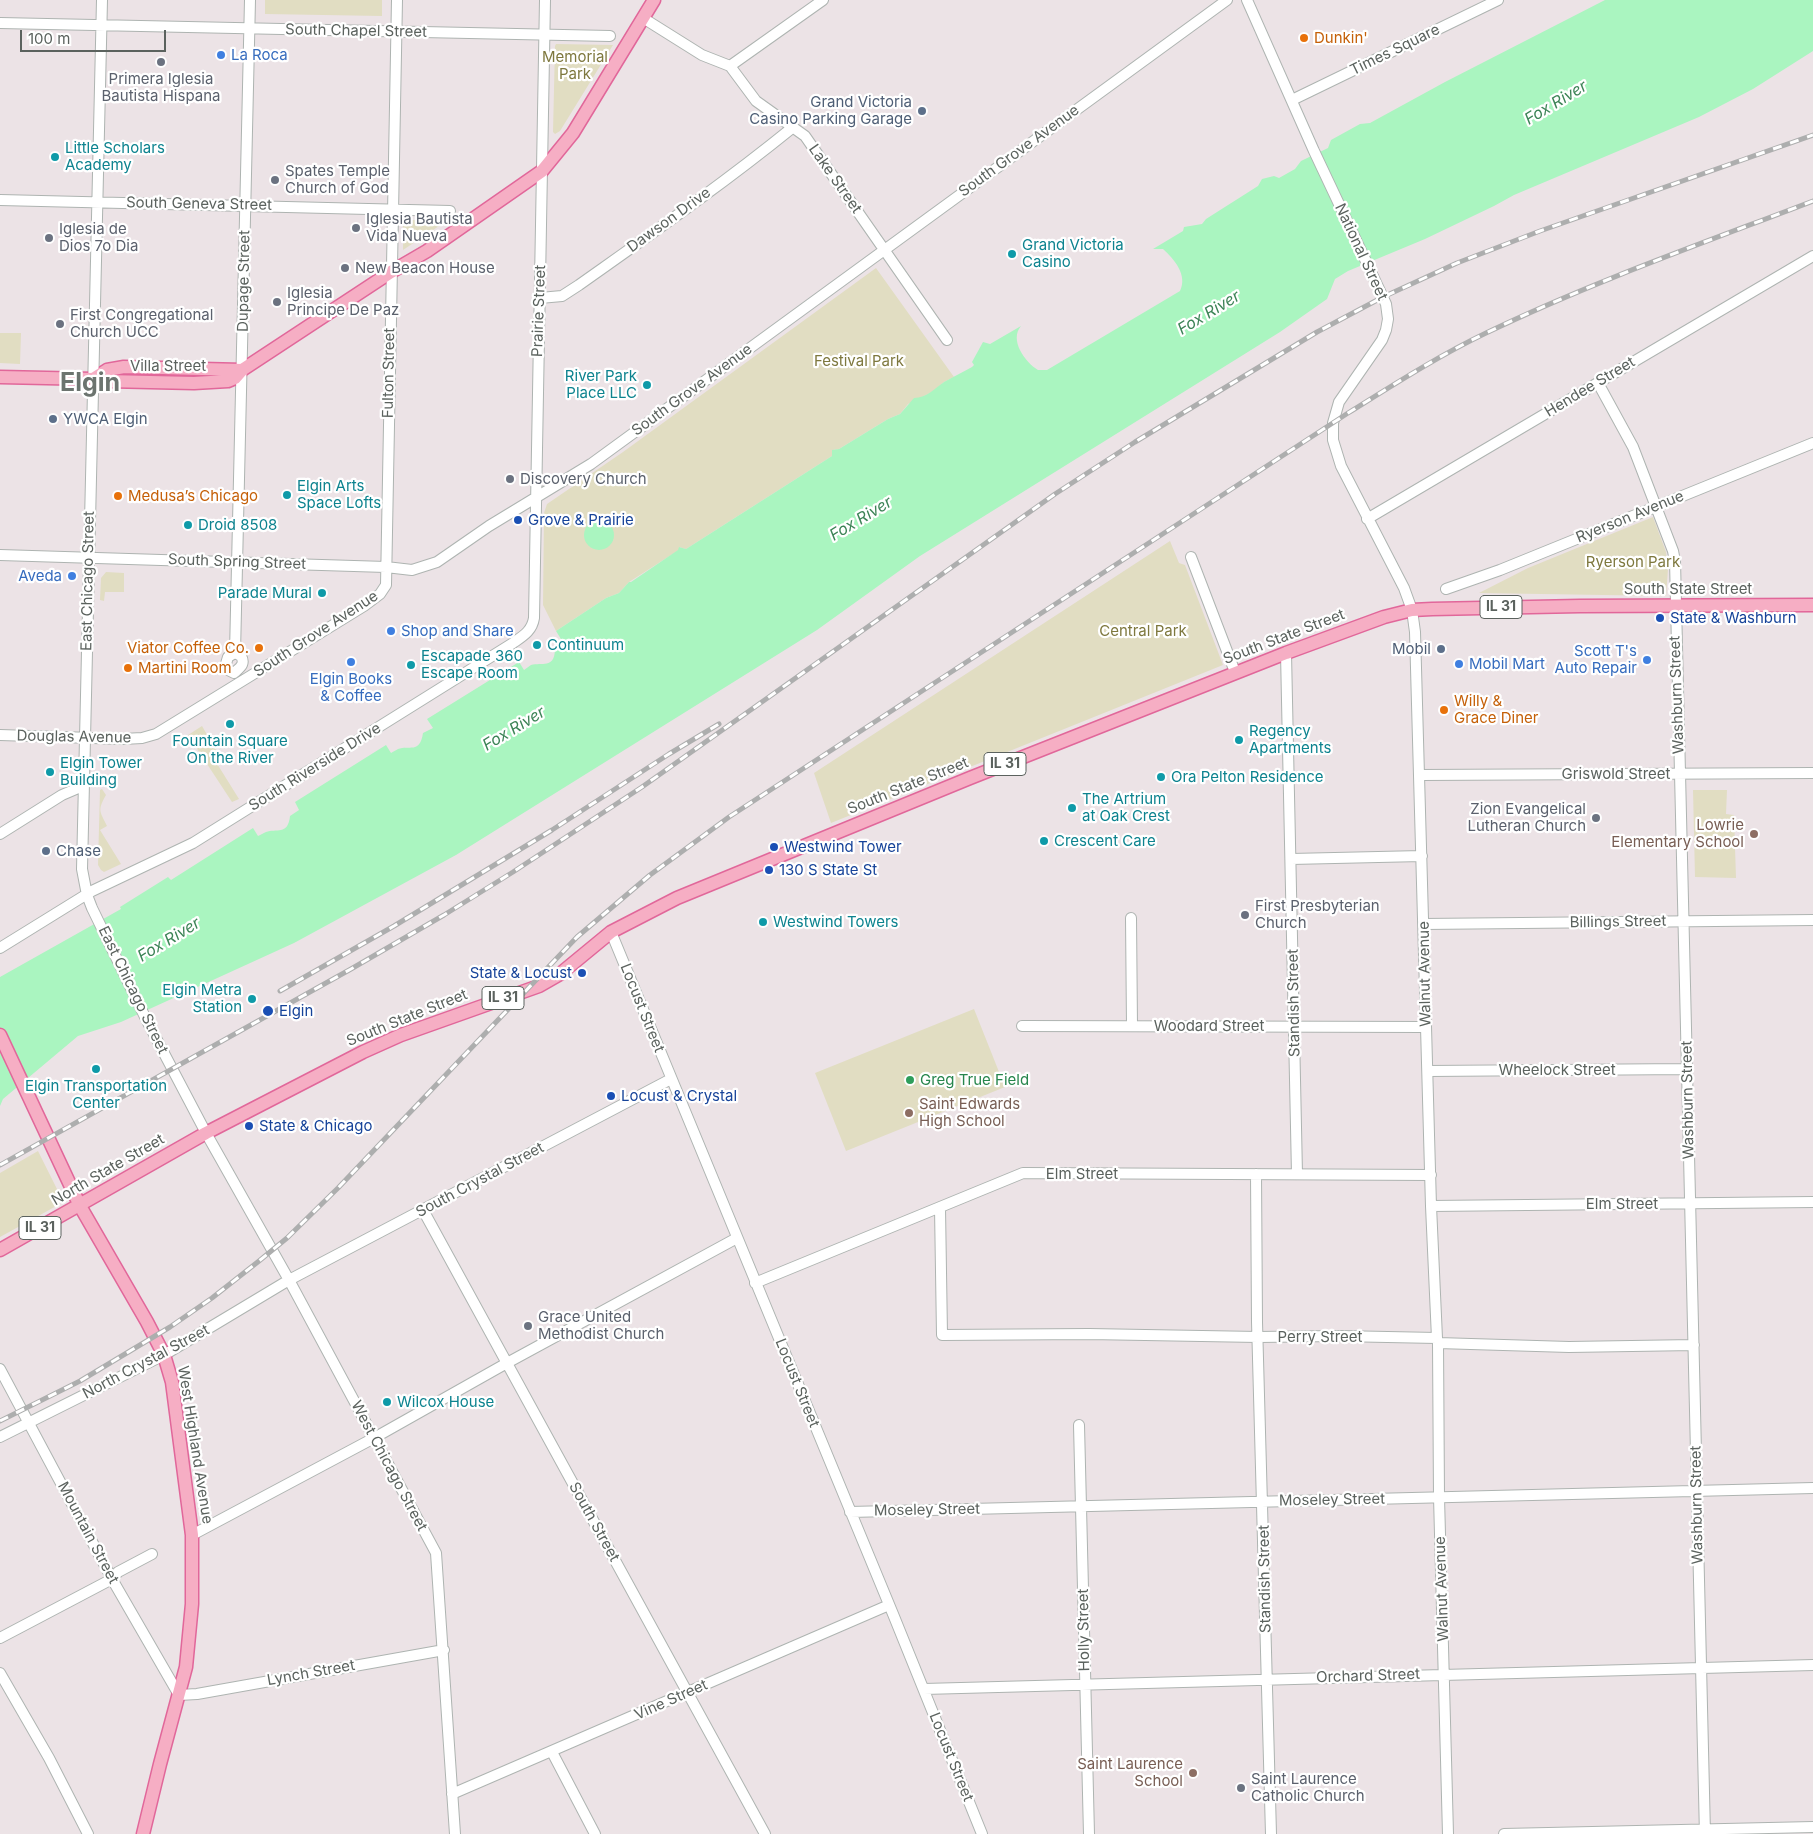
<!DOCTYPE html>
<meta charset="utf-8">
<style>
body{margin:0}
#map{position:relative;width:1813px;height:1834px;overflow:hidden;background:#ece3e6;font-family:Inter,sans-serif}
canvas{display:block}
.scale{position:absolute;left:20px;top:30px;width:146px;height:22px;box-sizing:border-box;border:2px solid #5b625e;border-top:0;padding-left:6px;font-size:15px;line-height:18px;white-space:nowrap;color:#5b625e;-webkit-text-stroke:4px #fff;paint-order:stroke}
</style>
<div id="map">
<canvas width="1813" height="1834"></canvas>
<div class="scale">100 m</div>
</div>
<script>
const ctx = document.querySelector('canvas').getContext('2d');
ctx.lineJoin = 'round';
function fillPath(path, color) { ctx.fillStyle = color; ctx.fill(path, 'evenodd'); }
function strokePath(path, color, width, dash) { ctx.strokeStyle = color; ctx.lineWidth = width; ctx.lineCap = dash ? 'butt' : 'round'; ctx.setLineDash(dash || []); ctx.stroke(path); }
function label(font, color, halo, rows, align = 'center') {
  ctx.font = font + ' Inter,sans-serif'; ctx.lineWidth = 4.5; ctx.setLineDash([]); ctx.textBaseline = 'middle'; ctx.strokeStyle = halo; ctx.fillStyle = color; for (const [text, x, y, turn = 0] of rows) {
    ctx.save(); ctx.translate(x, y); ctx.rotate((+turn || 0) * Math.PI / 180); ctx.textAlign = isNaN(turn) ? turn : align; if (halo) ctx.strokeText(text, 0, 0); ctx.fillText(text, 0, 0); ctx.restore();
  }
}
const green = new Path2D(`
 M265 0H382V16L265 14Z
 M556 44 613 45 560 131 555 134 553 132 555 46Z
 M403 220H448L403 250Z
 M876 268 954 377 944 382 934 391 908 404 900 414 888 419 839 449 833 450 832 456 686 549 679 547V550L629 582 619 593 606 598 556 631 543 605 544 513 547 504 623 452Z
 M0 333H21L20 364 0 363Z
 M1653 517 1666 552 1668 569 1666 596 1479 593 1528 568Z
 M1170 541 1179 563 1185 565 1223 665 831 823 814 773Z
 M106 572 124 573V592H105L104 601 100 600 101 578Z
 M202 726 216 750 211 754 239 799 232 802 188 735Z
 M102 789 106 795C97 811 100 811 107 826L100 830 121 864 104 872 101 870 98 865 100 790Z
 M1693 790H1727L1726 814 1734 815 1736 878 1695 877Z
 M974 1009 1005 1087 846 1151 815 1073Z
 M38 1151 62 1199 58 1201 60 1204 0 1237V1173Z`);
const water = new Path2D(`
 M1605 0H1813V51L1753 89 1699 117 1514 195 1494 206 1425 239 1348 271 1335 279 1327 299 1280 332 920 556 817 630 456 855 294 943 121 1022 78 1036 3 1099 0 1106V977L121 909 120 907 168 877 171 880 253 828 258 836C261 835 263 833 266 832 276 828 288 836 290 816L299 810 295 802 386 745 391 753C393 752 396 750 398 749 409 745 420 754 423 733L433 728 427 719 519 662 524 670C527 668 529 666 531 665 542 662 554 669 555 650L564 644 556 631 606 598 619 593 629 582H631L678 550 679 547 686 549 832 456V450L839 449 888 419 900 414 914 398C927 398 935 388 944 382 953 377 963 372 972 367L974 365 972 362 983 342 990 344 1021 326C1009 340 1025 362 1038 370H1047L1180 291C1188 275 1174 259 1163 249H1153L1183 231 1184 227 1202 224 1206 219 1258 186 1262 179 1274 176 1279 178 1295 169 1301 161 1328 148 1331 140 1360 124 1370 123 1445 82Z
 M584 535a15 15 0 1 1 30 0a15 15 0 1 1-30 0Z`);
const minor = new Path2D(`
 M102 0 82 869 87 895 92 908 146 1019 206 1133 289 1280 436 1553 455 1834
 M1247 0 1314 151 1380 291 1386 304 1388 319 1386 330 1382 340 1339 402 1333 423V440L1341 466 1404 588 1412 610 1415 632 1431 1206 1437 1338
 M643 18 702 55 730 66 756 101 805 136 947 340
 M0 23 610 36
 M730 66 823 0
 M1292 100 1498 0
 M0 200 450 211
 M540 298 562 296 579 285C651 234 723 184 792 128
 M1598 383 1633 447 1673 551 1675 561 1705 1834
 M1367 519 1813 256
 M0 555 386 567 412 570 437 562 489 526 591 464 1227 0
 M1191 557 1235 672
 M1446 589 1500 570 1813 443
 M235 653 250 0
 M235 653 241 656C246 665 239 668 234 673L228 670 225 667 228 657Z
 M1286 653 1297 1174
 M0 735 123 739 142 738 156 734 364 606 380 594 386 585 397 0
 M1420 775 1813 773
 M0 834 62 795 83 786
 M1291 859 1422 856
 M1131 918 1132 1026
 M1424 924 1813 920
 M611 932 893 1614 982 1834
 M0 948 92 891 193 843 513 643C523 636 532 631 534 618L545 0
 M1022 1026 1426 1027
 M1428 1071 1687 1069
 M1256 1174 1257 1322 1271 1834
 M1431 1206 1813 1202
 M940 1208 942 1335 1089 1334 1258 1337 1338 1336 1437 1338 1438 1343
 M423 1210 765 1834
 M755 1283 1023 1173 1431 1175
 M1438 1343 1439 1497 1448 1834
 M1438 1343 1569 1347 1694 1345
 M0 1369 112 1579 179 1695 197 1694 444 1650
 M1079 1425 1089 1834
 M0 1437 164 1355 289 1280 671 1079
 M850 1512 1813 1488
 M192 1535 374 1438 507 1363 737 1238
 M0 1638 112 1579 118 1572 152 1554
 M0 1673 49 1758 88 1834
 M924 1689 1813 1665
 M552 1752 595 1834
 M452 1794 889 1605
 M1504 1834 1813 1827`);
const major = new Path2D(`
 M0 377 93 379 106 381 194 383 228 381 235 378 242 370 391 272 427 251 542 171 573 133 654 0
 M93 379 107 370 124 367 242 370
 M0 1035 80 1206 147 1322 164 1355 172 1382 192 1535V1604L186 1667 160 1764 143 1834
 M0 1250 206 1133 363 1052 401 1035 539 986 560 974 611 932 677 898 970 778 1286 653 1384 617 1412 610 1432 609 1580 606 1813 605`);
const rail = new Path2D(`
 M280 991 394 926 552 830 669 754 719 724
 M0 1165 351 969 444 915 513 872 642 787 1055 494 1135 442 1317 332 1383 297 1457 263 1540 231 1813 135
 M0 1421 80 1381 170 1327 212 1298 259 1261 287 1238 338 1188 577 937 650 875 729 817 1348 413C1393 385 1438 356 1486 333 1592 282 1703 243 1813 201`);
const markers = [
 [1304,38,5,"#e8710a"],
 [221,55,5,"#3f7fe0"],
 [161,62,5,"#6b7280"],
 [922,111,5,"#5c6f8a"],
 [55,157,5,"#0f9aa8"],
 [275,180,5,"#6b7280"],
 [356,228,5,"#6b7280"],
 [49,238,5,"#6b7280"],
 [1012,254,5,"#0f9aa8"],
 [345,268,5,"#6b7280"],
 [277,302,5,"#6b7280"],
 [60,324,5,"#6b7280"],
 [647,385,5,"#0f9aa8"],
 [53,419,5,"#5c6f8a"],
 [510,479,5,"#6b7280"],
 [287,495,5,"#0f9aa8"],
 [118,496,5,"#e8710a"],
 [518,520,5,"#1a4fb4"],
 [188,525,5,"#0f9aa8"],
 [72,576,5,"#3f7fe0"],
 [322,593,5,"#0f9aa8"],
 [1660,618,5,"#1a4fb4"],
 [391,631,5,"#3f7fe0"],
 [537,645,5,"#0f9aa8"],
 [259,648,5,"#e8710a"],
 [1441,649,5,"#5c6f8a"],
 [1647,660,5,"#3f7fe0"],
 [351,662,5,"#3f7fe0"],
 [1459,664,5,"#3f7fe0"],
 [411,665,5,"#0f9aa8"],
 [128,668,5,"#e8710a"],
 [1444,710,5,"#e8710a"],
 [230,724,5,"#0f9aa8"],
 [1239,740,5,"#0f9aa8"],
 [50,772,5,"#0f9aa8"],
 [1161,777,5,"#0f9aa8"],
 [1072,808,5,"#0f9aa8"],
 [1596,818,5,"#6b7280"],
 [1754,834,5,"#8d6e63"],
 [1044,841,5,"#0f9aa8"],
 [774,847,5,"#1a4fb4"],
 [46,851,5,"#5c6f8a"],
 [769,870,5,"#1a4fb4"],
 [1245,915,5,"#6b7280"],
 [763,922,5,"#0f9aa8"],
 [582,973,5,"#1a4fb4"],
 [252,999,5,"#0f9aa8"],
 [268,1011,6,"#1a4fb4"],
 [96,1069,5,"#0f9aa8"],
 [910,1080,5,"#2e9e5b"],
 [611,1096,5,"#1a4fb4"],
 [909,1113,5,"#8d6e63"],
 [249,1126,5,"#1a4fb4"],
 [528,1326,5,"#6b7280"],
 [387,1402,5,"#0f9aa8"],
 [1193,1773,5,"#8d6e63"],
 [1241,1788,5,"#6b7280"]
];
const shields = [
 [1501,607,42],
 [1005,764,42],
 [503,998,42],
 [40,1228,42]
];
const shieldNames = [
 ["IL 31",1501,607],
 ["IL 31",1005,764],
 ["IL 31",503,998],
 ["IL 31",40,1228]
];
const streetNames = [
 ["South Chapel Street",356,31,1],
 ["Times Square",1395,50,-26],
 ["South Grove Avenue",1019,151,-36],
 ["Lake Street",835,179,55],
 ["South Geneva Street",199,204,1],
 ["Dawson Drive",669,220,-36],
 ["National Street",1361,252,65],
 ["Dupage Street",244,281,-89],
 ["Prairie Street",539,311,-88],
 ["Villa Street",168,366],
 ["Fulton Street",389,373,-89],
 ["Hendee Street",1590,387,-31],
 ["South Grove Avenue",692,390,-36],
 ["Ryerson Avenue",1630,517,-22],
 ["South Spring Street",237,562,2],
 ["East Chicago Street",88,581,-89],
 ["South State Street",1688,589],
 ["South Grove Avenue",316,634,-33],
 ["South State Street",1284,637,-21],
 ["Washburn Street",1677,695,-92],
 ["Douglas Avenue",74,737,1],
 ["South Riverside Drive",315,767,-32],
 ["Griswold Street",1616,774],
 ["South State Street",908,786,-22],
 ["Billings Street",1618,922,-1],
 ["Walnut Avenue",1425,974,-91],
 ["East Chicago Street",133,990,64],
 ["Standish Street",1294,1003,-91],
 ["Locust Street",642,1008,68],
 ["South State Street",407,1018,-22],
 ["Woodard Street",1209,1026],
 ["Wheelock Street",1557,1070],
 ["Washburn Street",1688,1100,-91],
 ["North State Street",108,1170,-30],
 ["Elm Street",1082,1174],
 ["South Crystal Street",480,1180,-28],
 ["Elm Street",1622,1204],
 ["Perry Street",1320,1337],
 ["North Crystal Street",146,1362,-28],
 ["Locust Street",797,1383,68],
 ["West Highland Avenue",195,1445,81],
 ["West Chicago Street",389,1466,62],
 ["Moseley Street",1332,1500,-1],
 ["Washburn Street",1697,1505,-91],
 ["Moseley Street",927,1510,-1],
 ["South Street",594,1522,61],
 ["Mountain Street",88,1533,62],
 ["Standish Street",1265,1579,-91],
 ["Walnut Avenue",1442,1589,-92],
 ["Holly Street",1084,1630,-91],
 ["Lynch Street",311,1673,-10],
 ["Orchard Street",1368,1676,-2],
 ["Vine Street",671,1700,-24],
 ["Locust Street",951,1757,68]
];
const foodNames = [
 ["Dunkin'",1314,38],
 ["Medusa’s Chicago",128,496],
 ["Viator Coffee Co.",249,648,"right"],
 ["Martini Room",138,668],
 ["Willy &",1454,701],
 ["Grace Diner",1454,718]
];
const shopNames = [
 ["La Roca",231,55],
 ["Aveda",62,576,"right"],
 ["Shop and Share",401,631],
 ["Scott T's",1637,651,"right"],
 ["Auto Repair",1637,668,"right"],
 ["Mobil Mart",1469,664],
 ["Elgin Books",351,679,"center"],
 ["& Coffee",351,696,"center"]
];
const parkNames = [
 ["Memorial",575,57],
 ["Park",575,74],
 ["Festival Park",859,361],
 ["Ryerson Park",1633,562],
 ["Central Park",1143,631]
];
const worshipNames = [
 ["Primera Iglesia",161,79,"center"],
 ["Bautista Hispana",161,96,"center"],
 ["Spates Temple",285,171],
 ["Church of God",285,188],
 ["Iglesia Bautista",366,219],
 ["Vida Nueva",366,236],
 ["Iglesia de",59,229],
 ["Dios 7o Dia",59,246],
 ["New Beacon House",355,268],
 ["Iglesia",287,293],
 ["Principe De Paz",287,310],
 ["First Congregational",70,315],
 ["Church UCC",70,332],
 ["Discovery Church",520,479],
 ["Zion Evangelical",1586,809,"right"],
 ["Lutheran Church",1586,826,"right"],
 ["First Presbyterian",1255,906],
 ["Church",1255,923],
 ["Grace United",538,1317],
 ["Methodist Church",538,1334],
 ["Saint Laurence",1251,1779],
 ["Catholic Church",1251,1796]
];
const serviceNames = [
 ["Grand Victoria",912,102],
 ["Casino Parking Garage",912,119],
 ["YWCA Elgin",63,419,"left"],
 ["Mobil",1431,649],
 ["Chase",56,851,"left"]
];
const cultureNames = [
 ["Little Scholars",65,148],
 ["Academy",65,165],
 ["Grand Victoria",1022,245],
 ["Casino",1022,262],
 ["River Park",637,376,"right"],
 ["Place LLC",637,393,"right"],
 ["Elgin Arts",297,486],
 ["Space Lofts",297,503],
 ["Droid 8508",198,525],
 ["Parade Mural",312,593,"right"],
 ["Continuum",547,645],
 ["Escapade 360",421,656],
 ["Escape Room",421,673],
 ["Regency",1249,731],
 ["Apartments",1249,748],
 ["Fountain Square",230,741,"center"],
 ["On the River",230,758,"center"],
 ["Elgin Tower",60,763],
 ["Building",60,780],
 ["Ora Pelton Residence",1171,777],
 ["The Artrium",1082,799],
 ["at Oak Crest",1082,816],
 ["Crescent Care",1054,841],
 ["Westwind Towers",773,922],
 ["Elgin Metra",242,990,"right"],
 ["Station",242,1007,"right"],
 ["Elgin Transportation",96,1086,"center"],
 ["Center",96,1103,"center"],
 ["Wilcox House",397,1402]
];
const transitNames = [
 ["Grove & Prairie",528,520],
 ["State & Washburn",1670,618],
 ["Westwind Tower",784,847],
 ["130 S State St",779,870],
 ["State & Locust",572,973,"right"],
 ["Elgin",279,1011],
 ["Locust & Crystal",621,1096],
 ["State & Chicago",259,1126]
];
const educationNames = [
 ["Lowrie",1744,825],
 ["Elementary School",1744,842],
 ["Saint Edwards",919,1104,"left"],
 ["High School",919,1121,"left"],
 ["Saint Laurence",1183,1764],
 ["School",1183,1781]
];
const leisureNames = [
 ["Greg True Field",920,1080]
];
const waterNames = [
 ["Fox River",1556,103,-31],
 ["Fox River",1209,313,-31],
 ["Fox River",861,519,-31],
 ["Fox River",514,729,-31],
 ["Fox River",169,940,-31]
];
const townNames = [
 ["Elgin",90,383]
];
fillPath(green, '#e1ddc2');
fillPath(water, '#aaf5c0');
strokePath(minor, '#aeb4b1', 12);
strokePath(major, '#e1679a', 15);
strokePath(minor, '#fff', 10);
strokePath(major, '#f6aec4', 12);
strokePath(rail, '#adaeae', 5);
strokePath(rail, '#fff', 3, [9]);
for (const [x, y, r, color] of markers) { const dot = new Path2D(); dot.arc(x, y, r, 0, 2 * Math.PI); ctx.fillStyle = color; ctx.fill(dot); strokePath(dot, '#fff', 2); }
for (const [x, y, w] of shields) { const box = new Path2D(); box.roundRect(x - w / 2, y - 11.5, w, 23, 4); ctx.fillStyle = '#fff'; ctx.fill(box); strokePath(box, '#5b625e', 1); }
label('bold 14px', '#5b625e', null, shieldNames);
label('15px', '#5b625e', '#fff', streetNames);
label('15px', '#c56008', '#fff', foodNames, 'left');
label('15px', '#366cbe', '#fff', shopNames, 'left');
label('15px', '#7e783e', '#fff', parkNames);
label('15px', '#5b616d', '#fff', worshipNames, 'left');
label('15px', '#4e5e75', '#fff', serviceNames, 'right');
label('15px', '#0d838f', '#fff', cultureNames, 'left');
label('15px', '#164399', '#fff', transitNames, 'left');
label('15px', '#785e54', '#fff', educationNames, 'right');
label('15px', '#27864d', '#fff', leisureNames, 'left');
label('italic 16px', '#3d8457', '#fff', waterNames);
label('bold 25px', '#6c746f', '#fff', townNames);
</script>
